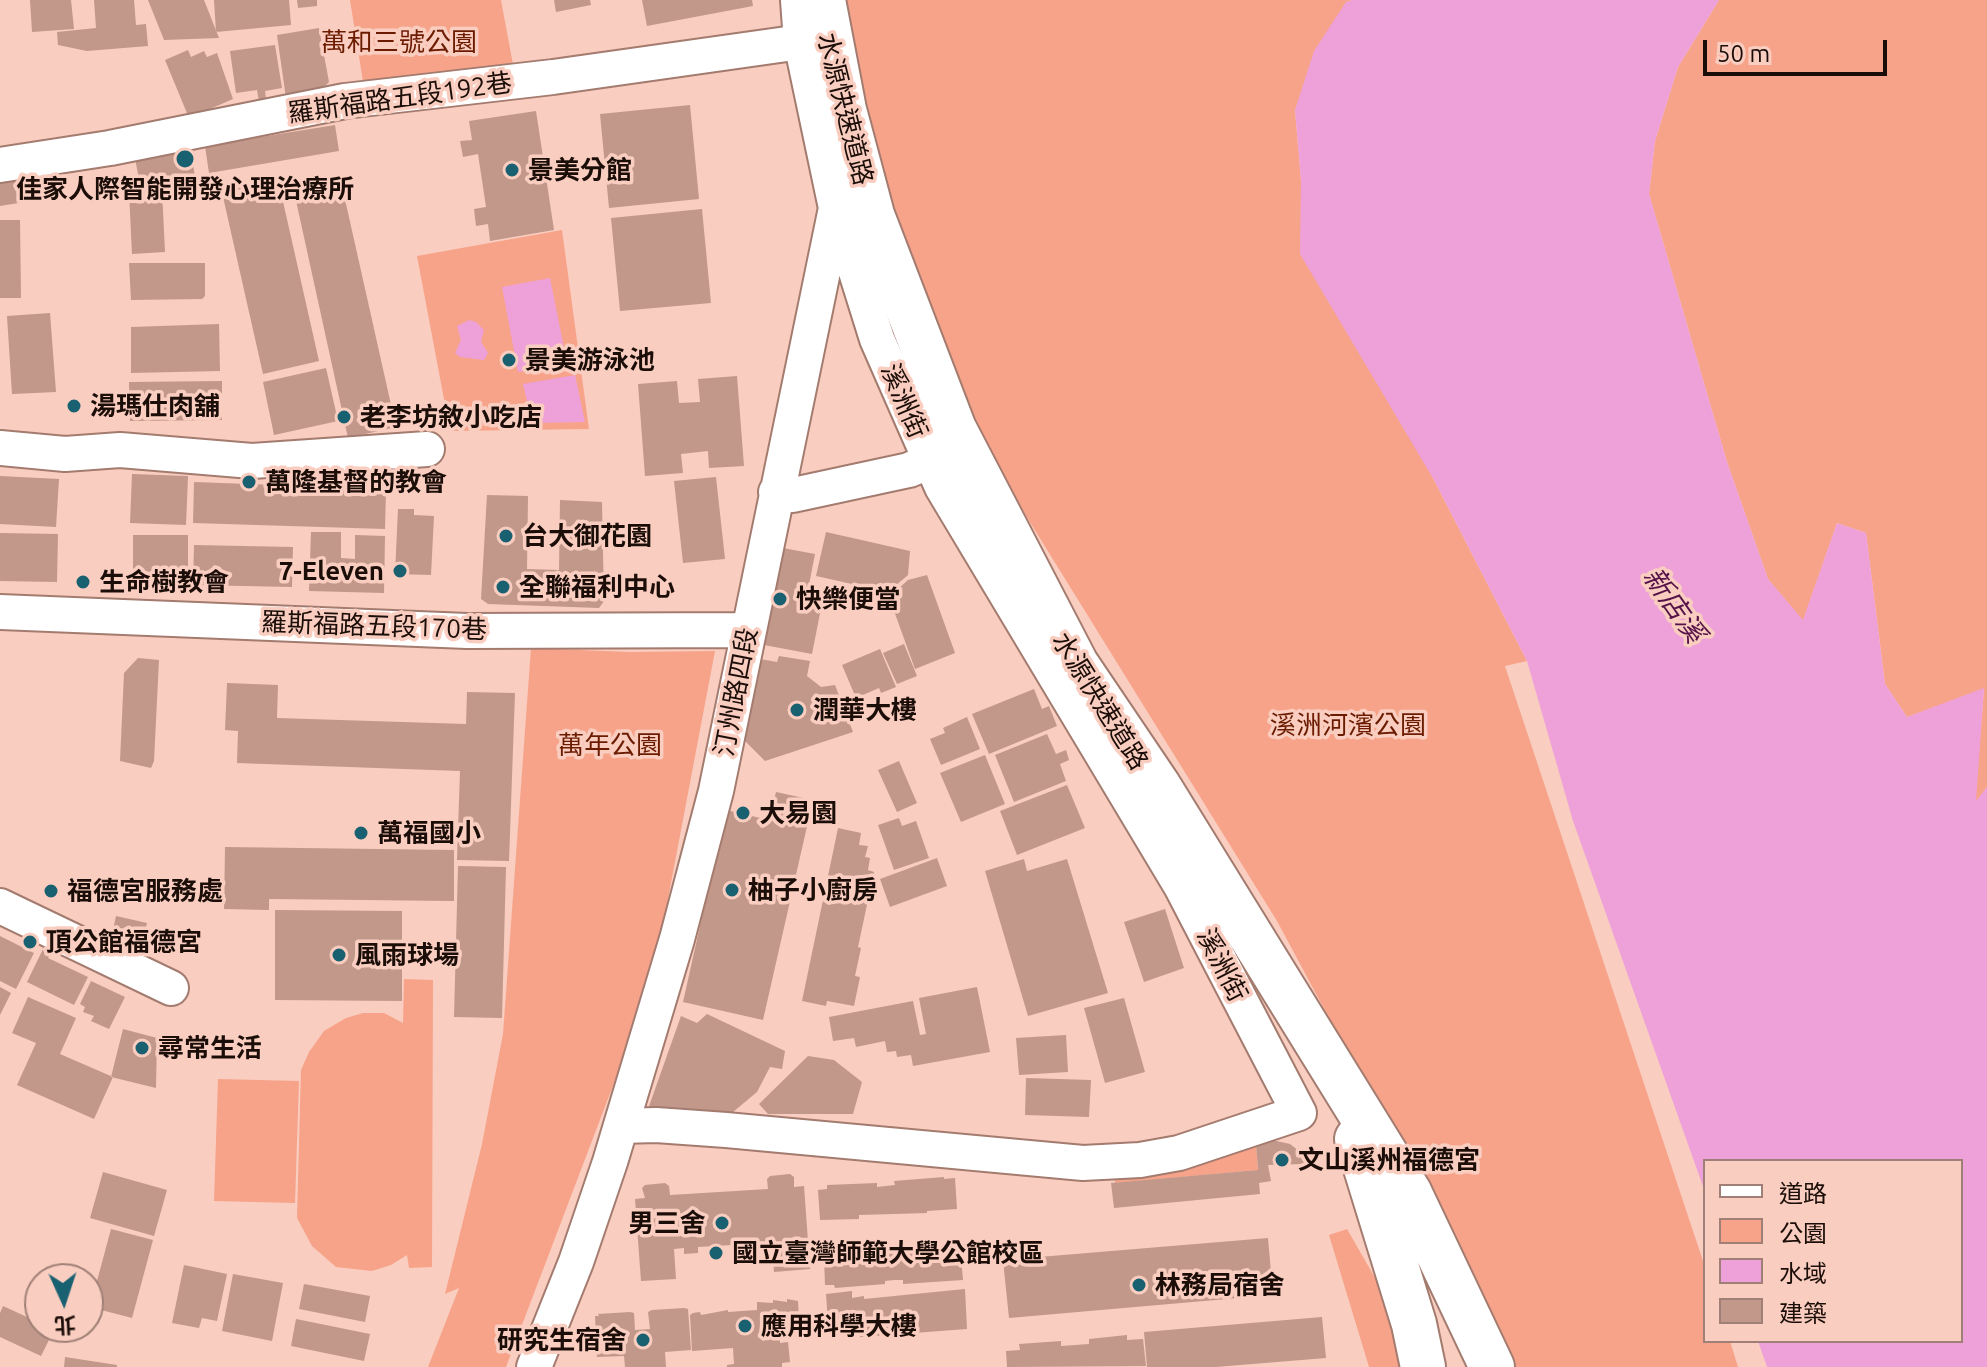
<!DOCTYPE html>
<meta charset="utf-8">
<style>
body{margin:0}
#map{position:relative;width:1987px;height:1367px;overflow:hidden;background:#f9cdbf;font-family:Ubuntu,"Noto Sans TC",sans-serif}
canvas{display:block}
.legend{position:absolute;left:1703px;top:1159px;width:260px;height:184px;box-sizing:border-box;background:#f9cdbf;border:2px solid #a08076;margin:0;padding:10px 14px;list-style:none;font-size:24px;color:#1b0d08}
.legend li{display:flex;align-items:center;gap:16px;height:40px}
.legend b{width:40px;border:2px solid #a08076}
.north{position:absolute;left:24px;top:1263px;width:80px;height:80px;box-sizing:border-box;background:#f9cdbf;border:2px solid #a08076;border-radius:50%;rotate:177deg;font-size:22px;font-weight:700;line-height:32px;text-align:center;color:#1b0d08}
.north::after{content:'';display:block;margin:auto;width:28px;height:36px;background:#196071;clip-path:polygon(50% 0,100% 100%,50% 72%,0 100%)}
.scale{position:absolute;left:1703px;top:40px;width:184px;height:36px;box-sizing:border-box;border:4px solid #1b0d08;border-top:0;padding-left:10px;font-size:24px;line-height:28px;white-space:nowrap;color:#1b0d08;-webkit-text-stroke:6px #f9cdbf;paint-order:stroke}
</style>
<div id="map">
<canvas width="1987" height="1367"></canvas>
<ul class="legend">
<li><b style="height:10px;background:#fff"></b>道路</li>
<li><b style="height:22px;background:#f7a38a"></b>公園</li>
<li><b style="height:22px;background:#eea1d9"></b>水域</li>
<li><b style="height:22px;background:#c2988b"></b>建築</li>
</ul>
<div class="north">北</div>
<div class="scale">50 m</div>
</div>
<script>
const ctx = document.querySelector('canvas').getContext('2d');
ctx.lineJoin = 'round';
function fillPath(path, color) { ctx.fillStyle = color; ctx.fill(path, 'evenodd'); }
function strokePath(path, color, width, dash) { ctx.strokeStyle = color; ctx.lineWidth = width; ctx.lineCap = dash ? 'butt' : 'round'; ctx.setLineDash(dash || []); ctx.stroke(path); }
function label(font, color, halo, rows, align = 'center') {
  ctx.font = font + ' Ubuntu,"Noto Sans TC",sans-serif'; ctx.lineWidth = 7; ctx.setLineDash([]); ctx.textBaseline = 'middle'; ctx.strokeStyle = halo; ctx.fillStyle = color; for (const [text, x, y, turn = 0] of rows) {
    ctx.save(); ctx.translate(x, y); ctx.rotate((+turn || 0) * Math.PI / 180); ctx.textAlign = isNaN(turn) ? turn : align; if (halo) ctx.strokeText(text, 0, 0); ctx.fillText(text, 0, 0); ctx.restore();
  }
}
const green = new Path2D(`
 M350 0H501L514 70 364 88Z
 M844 0H1353L1346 2 1295 110 1301 180 1434 480 1527 661 1505 666 1705 1267V1341H1730L1738 1367H1473L1449 1242 1277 921 953 398 877 183Z
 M1719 0H1987V787L1975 803 1984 689 1907 717 1885 684 1866 533 1837 523 1803 621 1768 579 1727 462 1649 194 1655 141 1678 67Z
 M562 230 589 429 450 431 417 256Z
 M531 648 629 652 715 651 652 983 506 1367H428L459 1288 445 1294 482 1144 503 1034Z
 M404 979 433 980 432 1267 409 1268 407 1255 391 1265 372 1271 336 1267 312 1246 297 1218 301 1070 309 1052 324 1031 346 1018 363 1013H384L403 1023Z
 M218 1079 299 1081 295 1203 214 1201Z
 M1256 1144 1258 1170 1115 1183V1176Z
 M1347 1229 1378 1283 1406 1367H1369L1329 1235Z`);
const water = new Path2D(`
 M1353 0H1719L1678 67 1655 141 1649 194 1727 462 1768 579 1803 620 1837 523 1866 533 1885 684 1907 717 1984 688 1976 801 1987 787V1367H1767L1758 1341H1961V1161H1705V1192L1573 821 1527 661 1434 480 1300 254 1301 180 1295 110 1314 51 1346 2Z
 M550 278 567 363 518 372 502 287Z
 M469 320 476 322 484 330 481 342 488 353 484 360 460 357 455 353 461 340 457 326Z
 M575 375 585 422 532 423 523 384Z`);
const building = new Path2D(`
 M30 0H71L74 29 32 32Z
 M94 0H134L136 25 146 24 148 46 87 51 58 45 57 32 96 28Z
 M148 0H204L219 38 164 40Z
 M214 0H289L291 25 216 32Z
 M297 0H317V6L298 8Z
 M554 0H590L591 5 556 12Z
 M642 0H752L753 6 647 26Z
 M319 28 329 82 318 93 286 98 277 35Z
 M275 45 282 88 265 91 268 113 261 114 257 90 236 93 230 51Z
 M188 50 191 57 204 51 207 57 217 53 233 99 189 118 165 60Z
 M690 105 699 199 609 208 600 114Z
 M536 111 554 230 490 241 488 224 476 226 474 209 486 207 478 154 463 157 460 141 472 140 469 121Z
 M335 125 339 151 209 173 205 146Z
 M190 149 195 176 140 185 135 158Z
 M27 175 31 201 0 206V179Z
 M277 175 319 361 263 374 221 188Z
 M340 177 396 427 348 438 293 187Z
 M162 190 165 252 132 254 129 192Z
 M702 209 711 303 620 311 611 218Z
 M0 220H20L21 298H0Z
 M129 263H205V296L202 299 131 300Z
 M50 313 56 392 12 394 7 316Z
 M219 324 220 371 131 373V327Z
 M326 368 338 421 274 435 263 382Z
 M737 376 744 466 709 468 708 451 681 454 683 473 645 476 638 384 677 381 679 403 700 402 698 379Z
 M222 381V420L130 421 129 382Z
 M132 474 188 476 186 525 130 523Z
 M0 476 59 479 56 527 0 524Z
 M716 477 725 559 683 563 674 481Z
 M194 482 386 489 385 529 193 523Z
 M487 495 528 496 527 569 559 570 560 500 602 502 604 601 599 608 488 604 481 599Z
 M398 509H414V515L434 516 431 575 395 574Z
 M311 532H341V558L355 559V535L385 536 384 593 309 591Z
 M826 532 910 551 908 575 888 592 816 576Z
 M0 533 58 534 57 582 0 581Z
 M133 535H188V588H133Z
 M194 545 293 547 292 587 193 585Z
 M783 548 815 554 807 595 823 598 812 654 764 645Z
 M927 575 955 653 915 669 889 597 908 580Z
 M904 644 917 676 897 684 883 653Z
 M880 649 896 687 881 693 879 688 856 698 842 665Z
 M779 656 810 661 807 676 821 687 835 685 853 732 765 761 744 740 760 659 777 662Z
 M138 658 159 660 154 761 151 768 120 761 124 673Z
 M227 683 278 685 277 718 466 724 467 692 515 693 509 861 457 860 460 771 237 763 238 731 225 730Z
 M1034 689 1042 709 1049 706 1057 726 989 754 972 714Z
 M967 717 980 749 941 765 930 739 945 733 943 728Z
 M1047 734 1056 754 1066 750 1069 760 1060 764 1066 781 1014 802 995 755Z
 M985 755 1005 804 961 822 940 773Z
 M899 761 917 803 897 812 878 770Z
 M1067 785 1085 828 1017 855 1000 811Z
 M776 792 813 800 763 1020 683 1002 726 810 769 820Z
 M899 818 902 826 916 821 929 858 894 870 878 825Z
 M838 828 861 833 859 845 868 846 865 857 870 858 868 870 874 872 858 947 861 948 855 976 860 977 854 1006 827 1001 826 1006 802 1001Z
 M225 847 454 850V901L269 899V910L224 909Z
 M937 858 947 886 890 907 880 879Z
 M1024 859 1027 871 1067 859 1108 993 1028 1016 985 871Z
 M458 866 506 867 502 1018 454 1017Z
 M1165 909 1184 968 1144 982 1124 922Z
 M275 910 402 911V1001L275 1000Z
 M116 916 147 923 140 951 110 944Z
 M0 936 34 953 16 989 0 981Z
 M44 947 51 951 48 958 88 977 74 1005 27 982Z
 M91 981 125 997 109 1029 91 1021 94 1016 83 1012 85 1007 80 1004Z
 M0 987 11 993 0 1015Z
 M977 987 990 1052 913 1066 911 1055 897 1057 896 1051 887 1052 885 1041 856 1047 854 1038 833 1041 829 1017 913 1001 920 1035 926 1034 919 998Z
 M28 997 76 1018 60 1054 113 1077 94 1119 17 1085 36 1043 12 1033Z
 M1124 998 1145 1072 1105 1083 1084 1008Z
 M707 1014 785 1051 782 1069 770 1067 757 1092 709 1132 648 1109 681 1016 697 1023Z
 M123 1029 157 1038 156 1088 111 1077Z
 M1066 1035 1068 1072 1019 1075 1016 1038Z
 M808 1056 834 1060 862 1082 853 1114H768L759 1104Z
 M1026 1078 1091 1080 1089 1117 1025 1115Z
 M1272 1140 1290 1144 1299 1151 1311 1169 1308 1170 1304 1164 1268 1165 1271 1181 1259 1183 1260 1194 1114 1208 1111 1183 1258 1170 1256 1144Z
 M103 1172 167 1190 154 1236 90 1218Z
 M790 1174 794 1177V1187L804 1186 810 1269 774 1272 772 1242 761 1243 762 1249 748 1250V1244L698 1247V1253L684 1254V1248L674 1249 676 1279 641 1281 635 1199 645 1198 642 1188 645 1185 665 1183 669 1186 670 1195 768 1189 767 1179 770 1176Z
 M944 1177V1179L955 1178 957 1209 927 1211V1213L859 1215V1219L820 1220 818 1190 827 1189V1185L877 1183V1187L895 1185 894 1181Z
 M111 1229 153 1240 132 1318 90 1307Z
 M1268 1238 1273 1295 1009 1318 1003 1260Z
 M960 1246 963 1280 903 1284V1280H894L885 1281V1284L835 1288 834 1285H825L824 1258 853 1256V1252H862V1255Z
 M184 1265 227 1274 217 1321 202 1318 199 1328 172 1323Z
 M233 1274 283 1283 272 1341 222 1331Z
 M304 1284 370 1296 365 1322 299 1309Z
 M965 1289 967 1329 860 1337V1334L829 1336 826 1294 852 1291V1298L864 1296V1299Z
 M787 1299 798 1301 800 1336 780 1338V1343L788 1342 790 1362 782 1363V1367H727V1365L734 1364 733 1348 692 1351 690 1315 693 1313 700 1312 701 1315 728 1310V1312L757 1310V1302L773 1303V1300L787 1302Z
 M3 1306 40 1323V1327L54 1330 41 1356 0 1337V1313Z
 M684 1308 688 1309 691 1350 665 1352 666 1367H625L624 1356 597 1357 595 1316H599L598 1314 630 1312 634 1313 635 1330 650 1329 648 1312 652 1310Z
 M1322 1317 1326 1358 1216 1367H1147L1144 1332Z
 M296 1319 370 1334 364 1361 291 1346Z
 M1127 1335V1340L1143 1339 1146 1366 1007 1367 1006 1351 1020 1350 1019 1344 1061 1341V1346L1089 1344V1339Z
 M65 1357 117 1365V1367H64Z`);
const minor = new Path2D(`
 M0 165 110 148 345 101 553 77 801 42
 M0 448 65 454 120 450 252 461 427 449
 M776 492 793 495 909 470 930 461
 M0 612 467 631 749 630
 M0 906 171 988
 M621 1126 656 1125 726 1130 1083 1163 1140 1160 1179 1153 1299 1113 1181 886 942 487 877 339 836 208
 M534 1367 576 1262 610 1162 677 939 716 791 836 208 801 42 798 0`);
const highway = new Path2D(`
 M823 0 844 110 872 215 954 429 1076 664 1159 787 1409 1192 1492 1367
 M1357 1139 1414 1324 1423 1367`);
const markers = [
 [185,159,10,"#196071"],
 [512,170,8,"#196071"],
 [509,360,8,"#196071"],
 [74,406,8,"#196071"],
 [344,417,8,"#196071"],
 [249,482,8,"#196071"],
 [506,536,8,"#196071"],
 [400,571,8,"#196071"],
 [83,582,8,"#196071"],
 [503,587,8,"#196071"],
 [780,599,8,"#196071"],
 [797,710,8,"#196071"],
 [743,813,8,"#196071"],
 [361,833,8,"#196071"],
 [732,890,8,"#196071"],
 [51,891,8,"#196071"],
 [30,942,8,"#196071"],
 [339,955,8,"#196071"],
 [142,1048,8,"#196071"],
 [1282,1160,8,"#196071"],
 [722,1223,8,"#196071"],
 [716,1253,8,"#196071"],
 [1139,1285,8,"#196071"],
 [745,1326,8,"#196071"],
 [643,1340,8,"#196071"]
];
const parkNames = [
 ["萬和三號公園",399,42],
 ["溪洲河濱公園",1348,725],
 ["萬年公園",610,745]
];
const streetNames = [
 ["羅斯福路五段192巷",400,98,-8],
 ["水源快速道路",845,109,76],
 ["溪洲街",904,401,67],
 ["羅斯福路五段170巷",374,626,2],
 ["汀州路四段",736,692,-79],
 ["水源快速道路",1100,701,58],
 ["溪洲街",1222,965,63]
];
const poiNames = [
 ["景美分館",528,170],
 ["佳家人際智能開發心理治療所",185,189,"center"],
 ["景美游泳池",525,360],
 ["湯瑪仕肉舖",90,406],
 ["老李坊敘小吃店",360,417],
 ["萬隆基督的教會",265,482],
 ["台大御花園",522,536],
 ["7-Eleven",384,571,"right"],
 ["生命樹教會",99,582],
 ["全聯福利中心",519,587],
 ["快樂便當",796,599],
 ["潤華大樓",813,710],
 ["大易園",759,813],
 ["萬福國小",377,833],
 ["柚子小廚房",748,890],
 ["福德宮服務處",67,891],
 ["頂公館福德宮",46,942],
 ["風雨球場",355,955],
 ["尋常生活",158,1048],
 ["文山溪州福德宮",1298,1160],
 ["男三舍",706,1223,"right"],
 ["國立臺灣師範大學公館校區",732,1253],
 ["林務局宿舍",1155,1285],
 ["應用科學大樓",761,1326],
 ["研究生宿舍",627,1340,"right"]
];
const waterNames = [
 ["新店溪",1674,605,55]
];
fillPath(green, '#f7a38a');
fillPath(water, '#eea1d9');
fillPath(building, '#c2988b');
strokePath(minor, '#a37b6f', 38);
strokePath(highway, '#a37b6f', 48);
strokePath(minor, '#fff', 34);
strokePath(highway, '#fff', 44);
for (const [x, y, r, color] of markers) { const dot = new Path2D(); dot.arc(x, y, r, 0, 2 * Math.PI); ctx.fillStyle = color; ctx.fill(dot); strokePath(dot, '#f9cdbf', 3); }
label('26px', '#6a1b00', '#f9cdbf', parkNames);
label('26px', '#1b0d08', '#f9cdbf', streetNames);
label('bold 26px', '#1b0d08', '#f9cdbf', poiNames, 'left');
label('italic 28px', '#551248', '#f9cdbf', waterNames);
</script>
